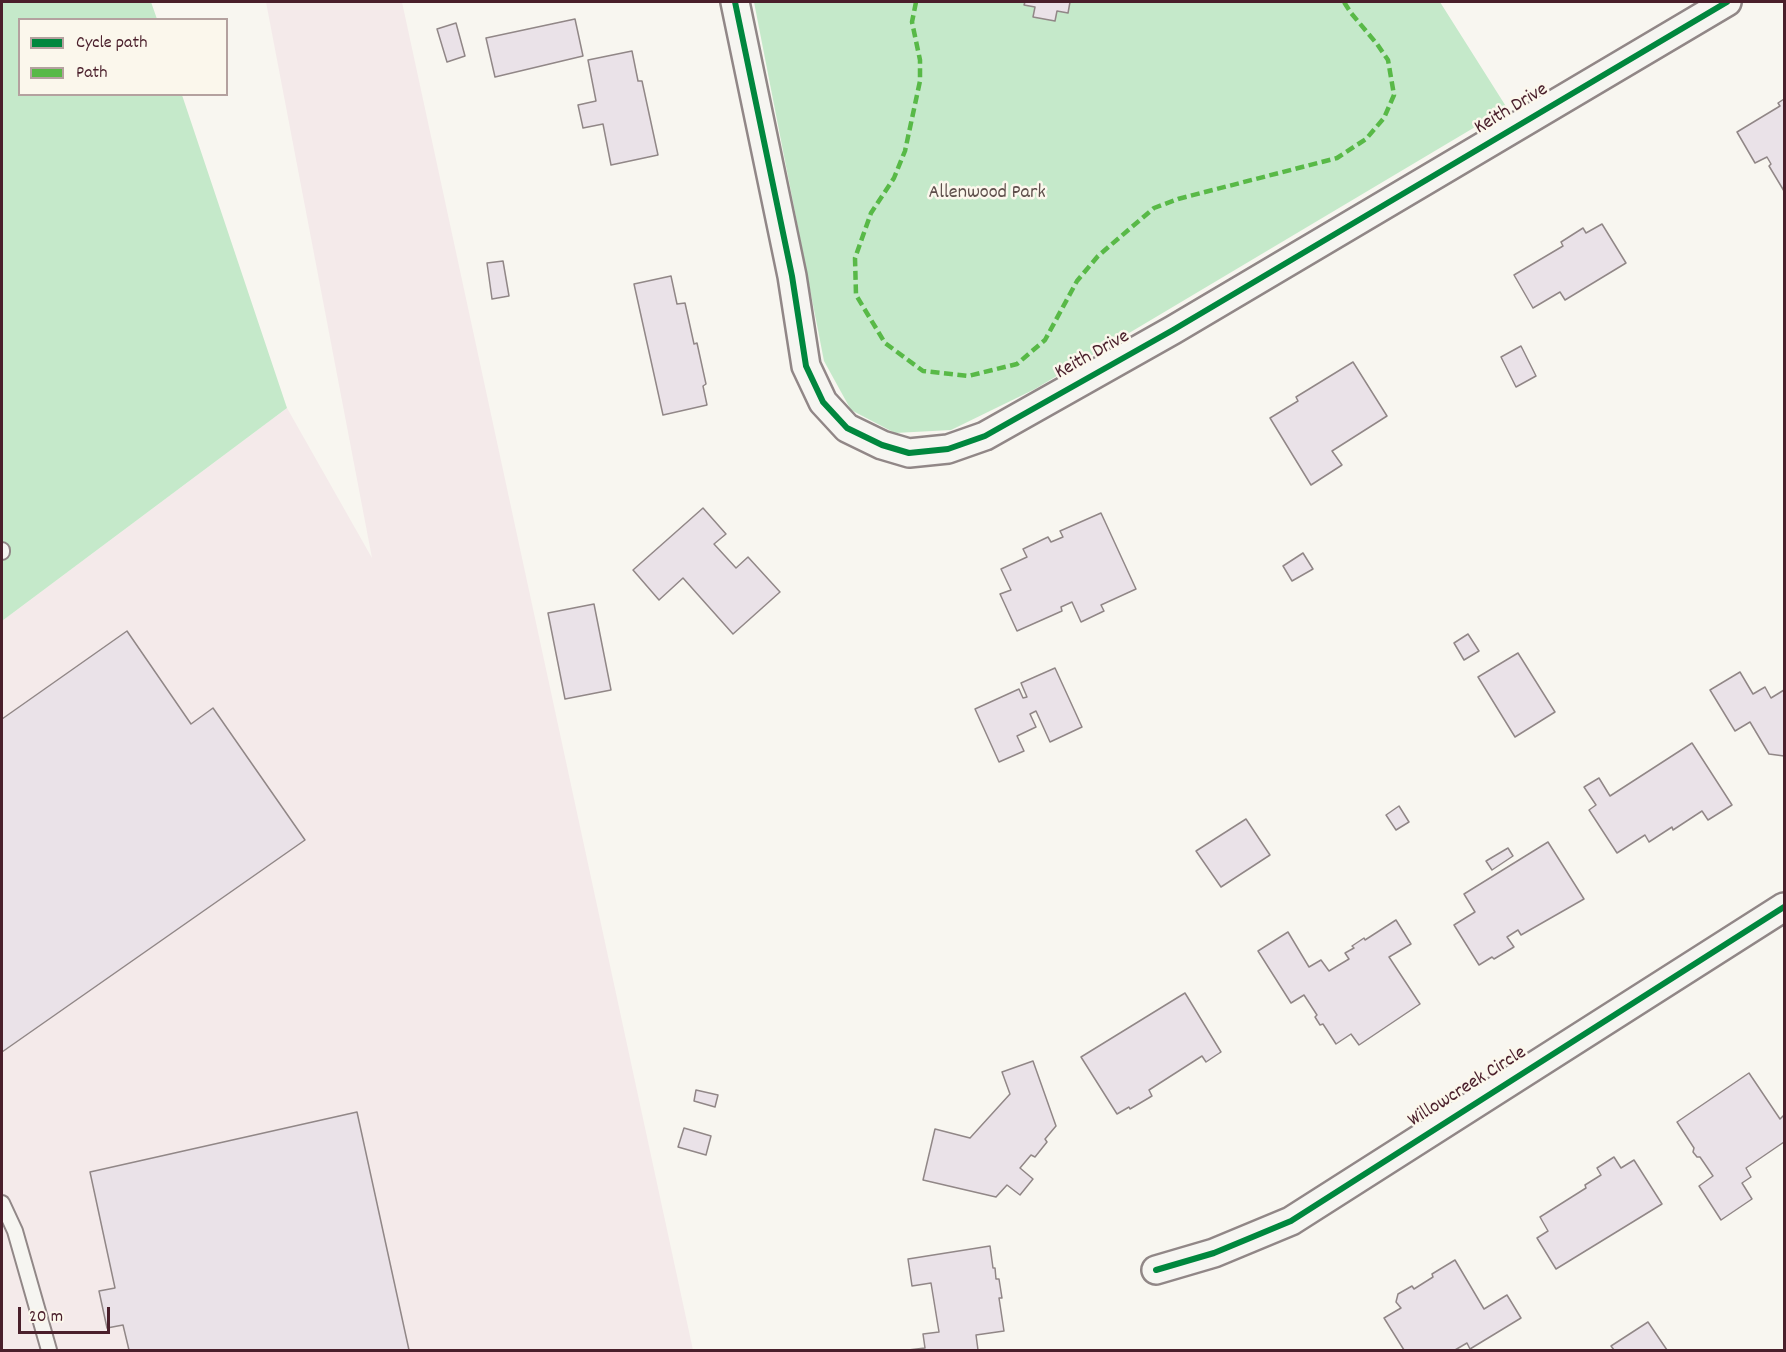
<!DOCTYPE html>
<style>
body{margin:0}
#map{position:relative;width:1786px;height:1352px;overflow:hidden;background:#f8f6f0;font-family:Dekko,sans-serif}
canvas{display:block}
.frame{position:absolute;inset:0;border:3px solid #4a1f2b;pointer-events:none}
.legend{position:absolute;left:18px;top:18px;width:210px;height:78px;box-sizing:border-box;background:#fbf7ec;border:2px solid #b4a19f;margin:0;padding:8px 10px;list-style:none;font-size:18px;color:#4a1f2b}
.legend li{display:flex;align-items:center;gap:12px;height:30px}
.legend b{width:30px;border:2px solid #b4a19f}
.scale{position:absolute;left:18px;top:1307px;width:92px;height:27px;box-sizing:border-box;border:3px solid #4a1f2b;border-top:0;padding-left:8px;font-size:18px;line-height:21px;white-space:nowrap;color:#4a1f2b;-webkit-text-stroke:4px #fbf7ec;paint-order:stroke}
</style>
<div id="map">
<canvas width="1786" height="1352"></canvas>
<div class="frame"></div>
<ul class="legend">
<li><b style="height:8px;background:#00873e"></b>Cycle path</li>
<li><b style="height:8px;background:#58b947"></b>Path</li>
</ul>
<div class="scale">20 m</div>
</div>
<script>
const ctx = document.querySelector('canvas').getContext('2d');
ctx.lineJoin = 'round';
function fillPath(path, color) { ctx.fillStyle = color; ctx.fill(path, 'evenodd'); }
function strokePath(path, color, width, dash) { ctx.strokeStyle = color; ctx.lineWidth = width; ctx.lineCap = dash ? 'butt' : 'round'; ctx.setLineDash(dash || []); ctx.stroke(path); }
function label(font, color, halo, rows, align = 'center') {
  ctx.font = font + ' Dekko,sans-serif'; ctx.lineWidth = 5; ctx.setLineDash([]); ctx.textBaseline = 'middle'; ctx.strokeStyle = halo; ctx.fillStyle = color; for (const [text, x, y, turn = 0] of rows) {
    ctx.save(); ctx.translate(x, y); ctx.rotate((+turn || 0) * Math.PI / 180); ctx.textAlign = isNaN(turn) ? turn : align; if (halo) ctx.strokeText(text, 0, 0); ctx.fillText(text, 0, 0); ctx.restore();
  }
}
const built = new Path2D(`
 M266 2H402L693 1350H2V621L287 408 372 558Z`);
const green = new Path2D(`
 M2 2H151L157 19 20 20V94L182 95 287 408 2 621Z
 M754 2H1440L1507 108 1035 389 951 430 895 433 851 410 824 361Z`);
const building = new Path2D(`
 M1025 2H1070L1068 13 1057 11 1055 21 1033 17 1035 7 1024 5Z
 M575 19 583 56 495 77 486 38Z
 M456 23 465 56 447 62 437 29Z
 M632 51 638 81H642L658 155 611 165 603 124 583 128 578 105 596 101 588 60Z
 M1784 99V191L1769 166 1771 164 1767 157 1755 163 1737 132 1780 106 1778 103Z
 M1602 224 1626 263 1565 300 1560 292 1533 308 1514 275 1563 246 1561 242 1583 228 1586 233Z
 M503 261 509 296 492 299 487 263Z
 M671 276 677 304 685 303 694 344 697 343 706 384 703 386 707 405 663 415 634 284Z
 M1521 346 1536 376 1516 387 1501 357Z
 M1353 362 1387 416 1332 451 1342 465 1311 485 1270 418 1298 401 1296 397Z
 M703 508 726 534 714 544 736 568 748 557 780 592 733 634 683 578 659 600 633 570Z
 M1101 513 1136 589 1101 605 1104 611 1081 622 1072 602 1061 607 1062 611 1017 631 1000 594 1011 590 1001 569 1027 557 1023 549 1048 537 1051 542 1063 537 1060 531Z
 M1303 553 1313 569 1292 581 1283 566Z
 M594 604 611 690 565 699 548 613Z
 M127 631 191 724 213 708 305 840 2 1052V719Z
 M1468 634 1479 651 1464 660 1454 643Z
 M1518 653 1555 712 1515 737 1478 677Z
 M1055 668 1082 727 1050 742 1036 711 1030 714 1036 727 1017 736 1024 751 999 762 975 709 1019 689 1023 698 1027 697 1021 683Z
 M1740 672 1753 694 1765 687 1771 698 1784 690V756L1769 754 1750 722 1735 731 1710 690Z
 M1692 743 1732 805 1708 820 1702 811 1673 830 1672 827 1649 842 1645 835 1617 853 1589 810 1596 805 1584 787 1599 778 1610 796Z
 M1399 806 1409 822 1396 830 1386 815Z
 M1246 819 1270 855 1221 887 1196 851Z
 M1548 842 1584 899 1521 935 1518 930 1507 937 1514 947 1494 959 1492 957 1479 965 1454 925 1475 912 1464 894Z
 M1508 848 1513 856 1492 870 1486 861Z
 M1396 920 1411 944 1389 957 1420 1004 1359 1045 1351 1034 1336 1044 1323 1024 1320 1025 1315 1017 1317 1015 1304 995 1291 1003 1258 951 1288 932 1309 967 1321 960 1329 971 1349 959 1345 953 1354 948 1352 946 1364 938 1365 940Z
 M1185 993 1221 1052 1206 1062 1202 1056 1149 1090 1152 1096 1130 1109 1129 1107 1117 1114 1081 1057Z
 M1033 1061 1056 1126 1045 1139 1047 1142 1035 1157 1031 1155 1020 1168 1033 1179 1020 1195 1007 1185 996 1197 923 1180 935 1129 970 1138 1010 1094 1002 1072Z
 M1749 1073 1780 1119 1784 1115V1142L1746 1168 1751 1177 1742 1183 1752 1199 1721 1220 1699 1186 1713 1176 1700 1157H1697L1693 1152 1694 1148 1677 1122Z
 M696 1090 718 1095 715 1107 694 1101Z
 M357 1112 409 1350H129L123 1325 107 1328 99 1291 115 1288 90 1172Z
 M684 1128 711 1136 706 1155 678 1147Z
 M1614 1157 1621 1168 1634 1160 1662 1204 1556 1269 1537 1238 1548 1231 1540 1217 1586 1188 1585 1185 1601 1175 1597 1168Z
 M990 1246 993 1268H995L996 1279H999L1002 1298H999L1004 1331 976 1335 978 1350H908L925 1348 923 1334 939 1332 931 1283 912 1286 908 1259Z
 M1455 1260 1484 1309 1507 1295 1521 1318 1470 1349 1467 1343 1455 1350H1404L1384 1318 1401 1308 1396 1302 1398 1294 1412 1286 1414 1289 1433 1277 1432 1274Z
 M1648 1322 1667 1350H1614L1611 1346Z`);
const service = new Path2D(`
 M2 550V552
 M2 1203 15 1231 49 1350`);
const minor = new Path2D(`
 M735 2 792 276 806 366 823 402 847 428 882 445 909 453 948 449 985 436 1173 330 1727 2
 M1156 1270 1214 1253 1291 1221 1784 907`);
const quiet = new Path2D(`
 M916 2 912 22 920 60V81L905 151 894 178 871 213 855 258 856 295 885 343 923 371 968 376 1017 364 1045 340 1077 281 1098 256 1154 208 1178 199 1337 158 1366 139 1384 118 1394 95 1388 60 1377 44 1351 13 1344 2`);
const cycleway = new Path2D(`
 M735 2 792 276 806 366 823 402 847 428 882 445 909 453 948 449 985 436 1173 330 1727 2
 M1156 1270 1214 1253 1291 1221 1784 907`);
const streetNames = [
 ["Keith Drive",1512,110,-31],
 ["Keith Drive",1093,356,-29],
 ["Willowcreek Circle",1468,1088,-32]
];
const parkNames = [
 ["Allenwood Park",987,194]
];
fillPath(built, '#f4eaea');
fillPath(green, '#c5e9ca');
fillPath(building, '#eae2e8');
strokePath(building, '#918787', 1.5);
strokePath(service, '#918787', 18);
strokePath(minor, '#918787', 32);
strokePath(service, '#f6f5f1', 14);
strokePath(minor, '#f6f5f1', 27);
strokePath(quiet, '#58b947', 4.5, [9, 4.5]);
strokePath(cycleway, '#00873e', 6);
label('20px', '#4a1f2b', '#fbf7ec', streetNames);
label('20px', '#5e4f4b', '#fbf7ec', parkNames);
</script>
